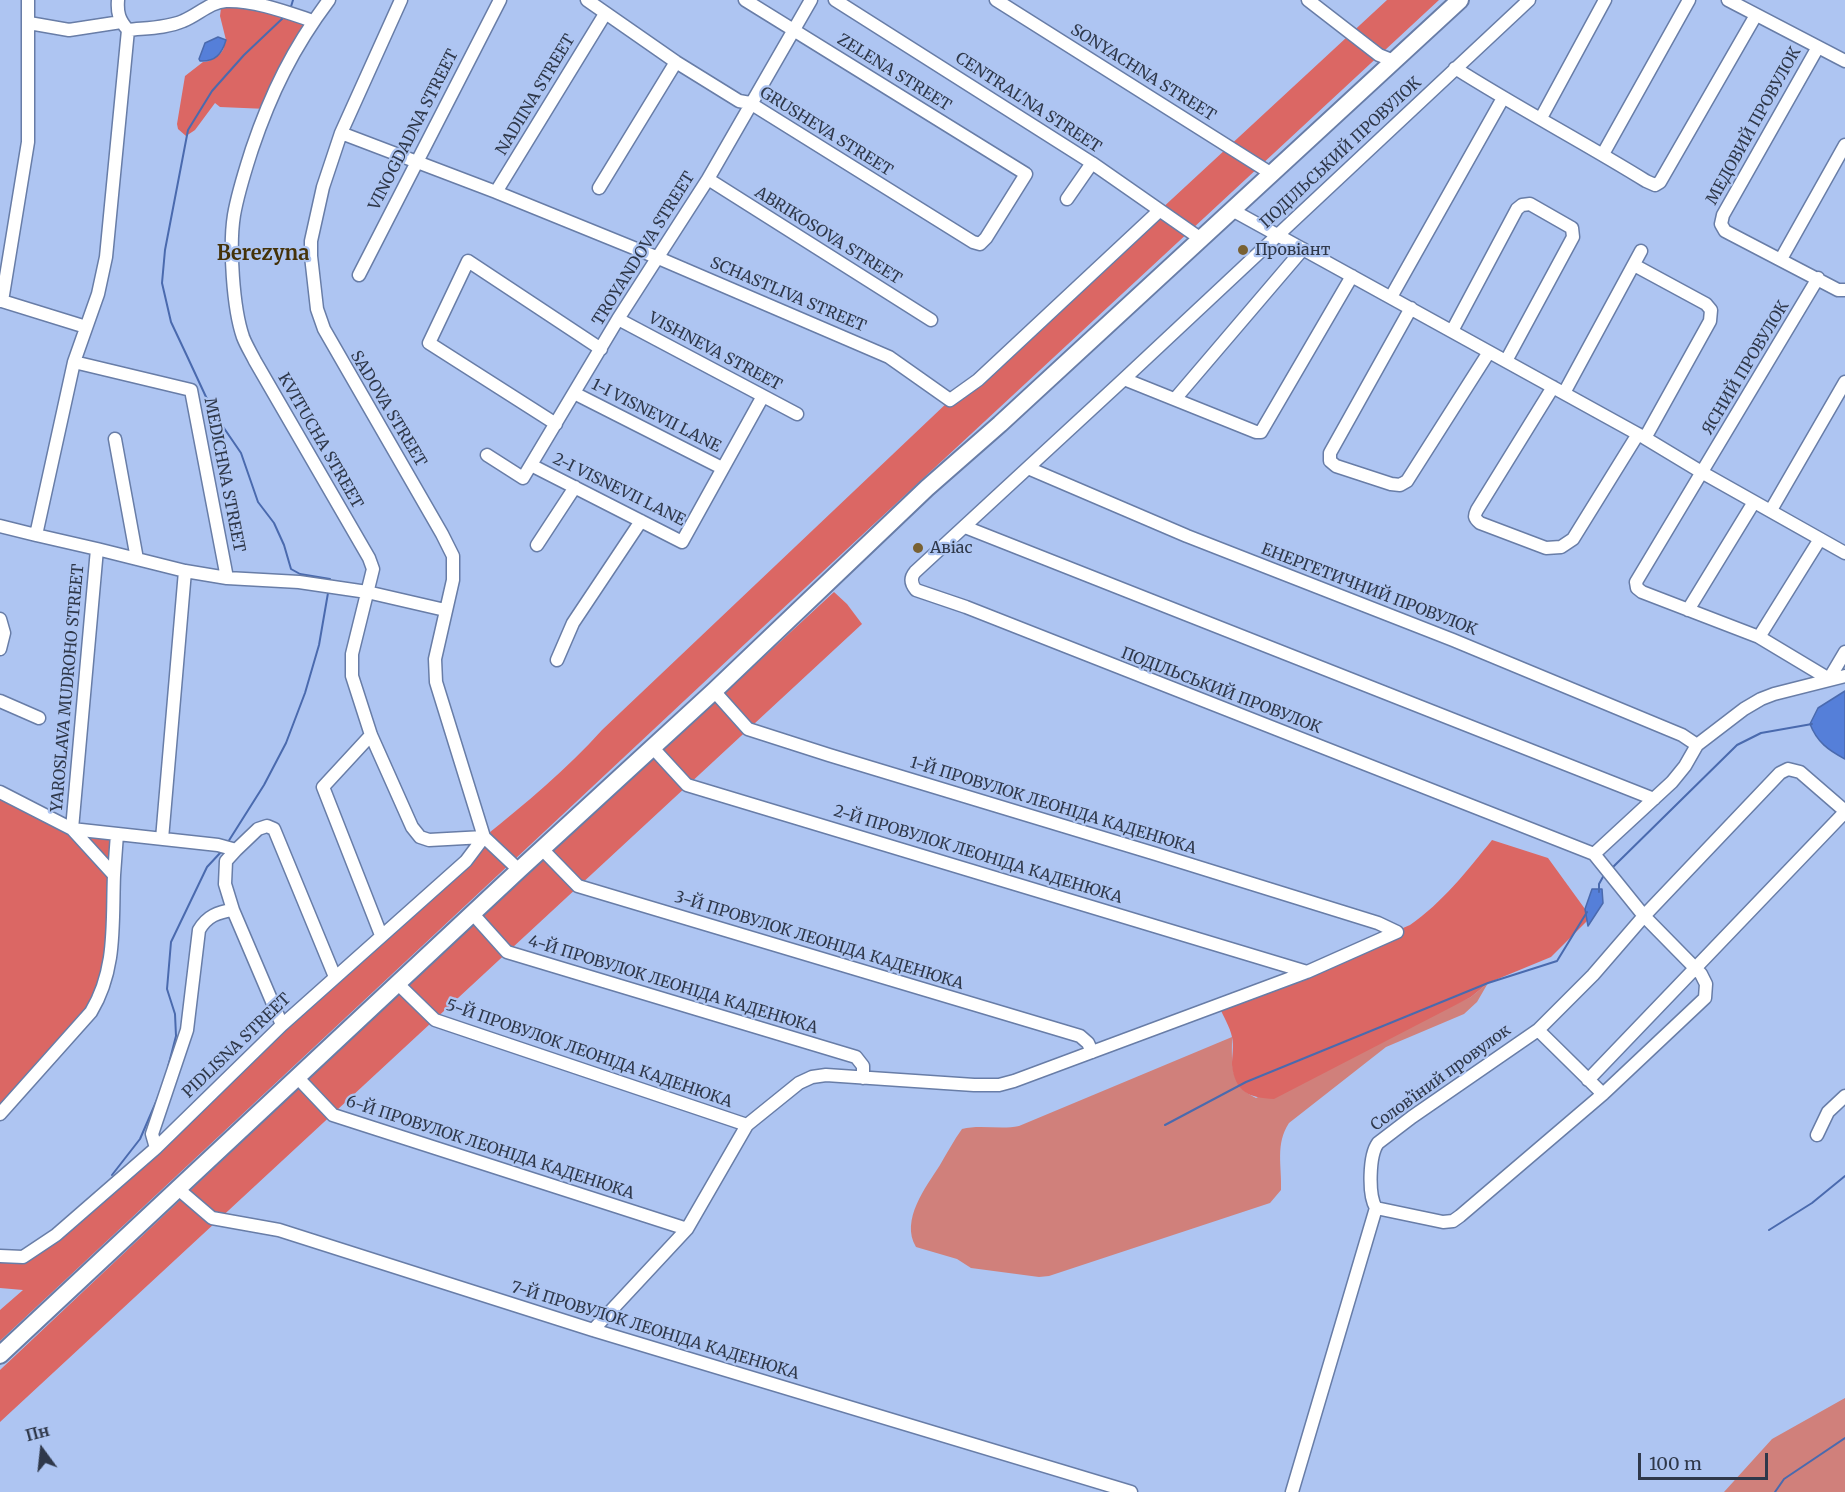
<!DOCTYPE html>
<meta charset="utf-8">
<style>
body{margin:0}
#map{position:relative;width:1845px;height:1492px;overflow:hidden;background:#aec5f2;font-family:Merriweather,serif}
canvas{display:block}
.north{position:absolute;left:12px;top:1420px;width:60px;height:60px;-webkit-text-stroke:4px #aec5f2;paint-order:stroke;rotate:345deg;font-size:16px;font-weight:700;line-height:24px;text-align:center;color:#2f384a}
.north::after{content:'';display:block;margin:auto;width:21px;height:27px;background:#2f384a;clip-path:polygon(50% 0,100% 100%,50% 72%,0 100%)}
.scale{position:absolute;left:1638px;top:1453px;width:130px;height:27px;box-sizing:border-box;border:3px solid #2f384a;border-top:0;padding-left:8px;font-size:18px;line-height:21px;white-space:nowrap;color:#2f384a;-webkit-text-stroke:4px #aec5f2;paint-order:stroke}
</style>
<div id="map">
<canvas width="1845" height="1492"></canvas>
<div class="north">Пн</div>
<div class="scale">100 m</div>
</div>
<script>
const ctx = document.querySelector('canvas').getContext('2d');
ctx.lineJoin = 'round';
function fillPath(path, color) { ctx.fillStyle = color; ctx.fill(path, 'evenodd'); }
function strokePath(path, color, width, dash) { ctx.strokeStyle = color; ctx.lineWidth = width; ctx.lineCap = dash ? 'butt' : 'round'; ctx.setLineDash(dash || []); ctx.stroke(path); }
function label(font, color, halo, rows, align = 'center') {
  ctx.font = font + ' Merriweather,serif'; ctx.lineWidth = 4.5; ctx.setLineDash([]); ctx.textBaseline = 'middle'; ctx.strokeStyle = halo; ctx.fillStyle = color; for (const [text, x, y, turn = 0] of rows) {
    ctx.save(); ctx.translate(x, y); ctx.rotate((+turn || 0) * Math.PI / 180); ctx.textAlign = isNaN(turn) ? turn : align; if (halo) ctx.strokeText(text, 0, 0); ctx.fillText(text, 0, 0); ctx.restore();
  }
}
const green = new Path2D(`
 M1488 983 1477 1002 1464 1014 1386 1047 1289 1123C1275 1144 1282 1166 1281 1190L1270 1203 1049 1276 1039 1277 971 1268 957 1259 916 1247C900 1220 926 1187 940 1165 947 1153 954 1140 962 1129 980 1124 1000 1130 1019 1126L1232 1037C1232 1063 1229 1086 1256 1098L1471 997Z
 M1845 1398V1492H1724L1772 1439Z`);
const forest = new Path2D(`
 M222 0H268L270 3 313 21 267 109 220 107 215 103 195 130 186 136 178 129 177 124 185 76 203 62 209 61 220 54 223 50 226 40 220 16Z
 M1387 0H1439L778 613 0 1341V1310L23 1290 0 1288V1257H23L56 1235 484 837C525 804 567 769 602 730L950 400 1159 211Z
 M834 592 847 604 862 624 0 1422V1370L404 989Z
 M0 792 72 829 117 834 100 997 0 1114Z
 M1492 840 1548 858 1585 909 1589 919 1551 957 1488 983 1471 997 1274 1099C1249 1098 1235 1092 1232 1065 1232 1056 1234 1046 1232 1037 1230 1027 1223 1016 1219 1006L1410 925C1442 903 1468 870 1492 840Z`);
const water = new Path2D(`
 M218 37 226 40C222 54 215 62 200 61L199 59 205 43Z
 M1845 691V759C1828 750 1817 742 1810 724L1818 708Z
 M1592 889H1602L1603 903 1588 926 1585 909Z`);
const stream = new Path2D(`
 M290 10 293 0
 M284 17 244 55 212 91 188 130 165 250 162 283 171 322 187 356 213 412 241 453 258 502 274 523 284 545 291 569 300 574 330 579
 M228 842 264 785 286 743 305 693 319 645 328 593
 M1613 867 1737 745 1761 733 1812 724
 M1599 892V884L1604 875
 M168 1067 176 1036 175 1014 167 989 171 942 207 867 221 852
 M1165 1125 1246 1082 1488 983 1557 961 1587 912
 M112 1175 140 1139 159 1095
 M1769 1230 1812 1203 1845 1176
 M1775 1492 1784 1479 1845 1438`);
const minor = new Path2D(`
 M118 0C117 13 119 20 128 30L106 257 98 294 74 362 36 535 97 549 72 829 218 845 236 850 258 829 267 826 274 829 335 977
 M329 0C293 48 271 93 252 149 245 171 238 192 234 215 229 246 233 308 243 337 246 345 251 353 255 361L369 558 373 569 352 654V676L371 735 412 827 420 837 429 840 484 837
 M401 0 341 133 323 187 311 241V256L317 309 324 329 442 534 453 556V580L435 659 436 682 484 837 519 870
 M587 0 676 62 739 101 750 103 973 242 980 244 986 238 1026 174 745 0
 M835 0 1092 163 1201 239
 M996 0 1272 174
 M1308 0 1379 55 1394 61
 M1529 0 1124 379 915 572C910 578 911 584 916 590L966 607 1594 854 1644 916 1701 974 1706 984 1705 998 1603 1094 1460 1216 1453 1221 1443 1222 1376 1208C1368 1195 1369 1155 1378 1143L1412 1117 1538 1030 1593 975 1644 916 1780 773 1788 769 1800 772 1845 811
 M1728 0 1845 61
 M29 23 69 30 121 22
 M128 30C146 28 167 28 183 21 198 15 210 2 226 1 254 0 286 12 313 21
 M1818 47 1723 215 1721 224 1725 231 1838 290H1845
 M1455 68C1518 108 1583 142 1646 181L1655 185 1660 182 1756 15
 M1541 118 1605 0
 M341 133 496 192 656 257 889 357 950 400 978 380 1159 211
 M1603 154 1689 0
 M708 179 931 320
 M599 188 676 62
 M496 192 605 14
 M1067 199 1092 163
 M1232 210 1645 438 1703 473 1845 553
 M1781 259 1845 145
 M1634 265 1706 304 1711 310 1710 321 1645 438
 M359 275 500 0
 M1818 278 1636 582 1637 588 1642 592 1759 637 1829 679 1845 652
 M1391 297 1503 98
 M0 301H2L28 142V0
 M2 301 86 327
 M1411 308 1330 453V461L1336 466 1391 484 1400 485 1407 481 1489 352
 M618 319 797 414
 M1452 331 1517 209 1522 205 1530 204 1572 228 1573 237 1506 361
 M74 362 191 390 227 578
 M1124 379 1256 432H1261L1352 276
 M1553 387 1477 510C1474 516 1474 518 1480 523L1546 548 1561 547 1573 539 1638 434
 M574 393 722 468
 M1564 393 1641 251
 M1175 399 1303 249
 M556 424 429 343 468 261 601 349
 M115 439 137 559
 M487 455 523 478 618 319 708 179 811 0
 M531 465 682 542 763 396
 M1028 468 1187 536 1453 640 1682 735 1697 745
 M1771 510 1845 382
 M0 526 36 535
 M965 527 1654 799
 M537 545 575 487
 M97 549 185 571 227 578 299 582 367 592 445 610
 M1688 610 1754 502
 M0 619 4 633 0 649
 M1759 637 1820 539
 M557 660 573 623 641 521
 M714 691 748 729 829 755 1156 854 1378 923 1397 932
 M0 701 39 718
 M371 735 323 787 381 935
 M653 748 687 785 1307 972
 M0 792 72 829 114 875C112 923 117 969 91 1012L0 1114
 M162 839 185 571
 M542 849 578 886 1080 1036 1088 1043 1092 1052
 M1594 854 1672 782 1685 766 1697 745 1744 709 1761 699 1774 694 1845 676
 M114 875 117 834
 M233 910 225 884 226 861 236 850
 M472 913 507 952 856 1057 863 1066V1078
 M397 983 435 1020 747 1125
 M1538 1030 1603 1094
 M297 1077 333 1115 687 1229
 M1588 1080 1845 812
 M1817 1135 1828 1112 1845 1096
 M156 1148 152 1134 187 1030 199 930C207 916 218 912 233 910L282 1025
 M177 1188 212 1218 279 1230 593 1330 1131 1492
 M0 1256 23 1257 56 1235 156 1148 282 1025 466 861 484 837
 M593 1330 687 1229 747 1125 799 1083 812 1077 826 1075 974 1085H999L1014 1081 1307 972 1397 932
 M1292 1492 1376 1208`);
const highway = new Path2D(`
 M0 1355 519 870 714 691 927 488 1000 424 1460 0`);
const markers = [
 [1243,250,6,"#796132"],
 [918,548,6,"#796132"]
];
const streetNames = [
 ["ZELENA STREET",894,73,32],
 ["SONYACHNA STREET",1143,73,32],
 ["NADIINA STREET",536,95,-59],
 ["CENTRAL'NA STREET",1028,103,33],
 ["МЕДОВИЙ ПРОВУЛОК",1754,126,-61],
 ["VINOGDADNA STREET",414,130,-63],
 ["GRUSHEVA STREET",826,132,32],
 ["ПОДІЛЬСЬКИЙ ПРОВУЛОК",1341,153,-43],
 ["ABRIKOSOVA STREET",828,236,32],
 ["TROYANDOVA STREET",644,249,-58],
 ["SCHASTLIVA STREET",788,295,23],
 ["VISHNEVA STREET",715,352,28],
 ["ЯСНИЙ ПРОВУЛОК",1746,368,-59],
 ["SADOVA STREET",388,409,59],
 ["1-I VISNEVII LANE",656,416,27],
 ["KVITUCHA STREET",320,441,60],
 ["MEDICHNA STREET",224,475,79],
 ["2-I VISNEVII LANE",619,490,26],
 ["ЕНЕРГЕТИЧНИЙ ПРОВУЛОК",1369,590,21],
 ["YAROSLAVA MUDROHO STREET",68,688,-85],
 ["ПОДІЛЬСЬКИЙ ПРОВУЛОК",1221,691,21],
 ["1-Й ПРОВУЛОК ЛЕОНІДА КАДЕНЮКА",1053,806,17],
 ["2-Й ПРОВУЛОК ЛЕОНІДА КАДЕНЮКА",978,855,17],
 ["3-Й ПРОВУЛОК ЛЕОНІДА КАДЕНЮКА",819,941,17],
 ["4-Й ПРОВУЛОК ЛЕОНІДА КАДЕНЮКА",673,985,17],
 ["PIDLISNA STREET",237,1046,-44],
 ["5-Й ПРОВУЛОК ЛЕОНІДА КАДЕНЮКА",589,1054,19],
 ["Соловʼїний провулок",1441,1078,-36],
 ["6-Й ПРОВУЛОК ЛЕОНІДА КАДЕНЮКА",490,1148,18],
 ["7-Й ПРОВУЛОК ЛЕОНІДА КАДЕНЮКА",655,1331,17]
];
const poiNames = [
 ["Провіант",1255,250],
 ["Авіас",930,548]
];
const quarterNames = [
 ["Berezyna",263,254]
];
fillPath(green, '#d0807b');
fillPath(forest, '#db6764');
fillPath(water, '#557fd9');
strokePath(water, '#4a6aae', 1.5);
strokePath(stream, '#4a6aae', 2);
strokePath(minor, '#687da7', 15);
strokePath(highway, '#687da7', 20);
strokePath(minor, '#fff', 12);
strokePath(highway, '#fff', 16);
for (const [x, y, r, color] of markers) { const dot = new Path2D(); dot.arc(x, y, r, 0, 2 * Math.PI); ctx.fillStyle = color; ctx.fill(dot); strokePath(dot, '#aec5f2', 2); }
label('16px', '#2f384a', '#aec5f2', streetNames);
label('16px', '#2f384a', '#aec5f2', poiNames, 'left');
label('bold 20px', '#443209', '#aec5f2', quarterNames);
</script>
